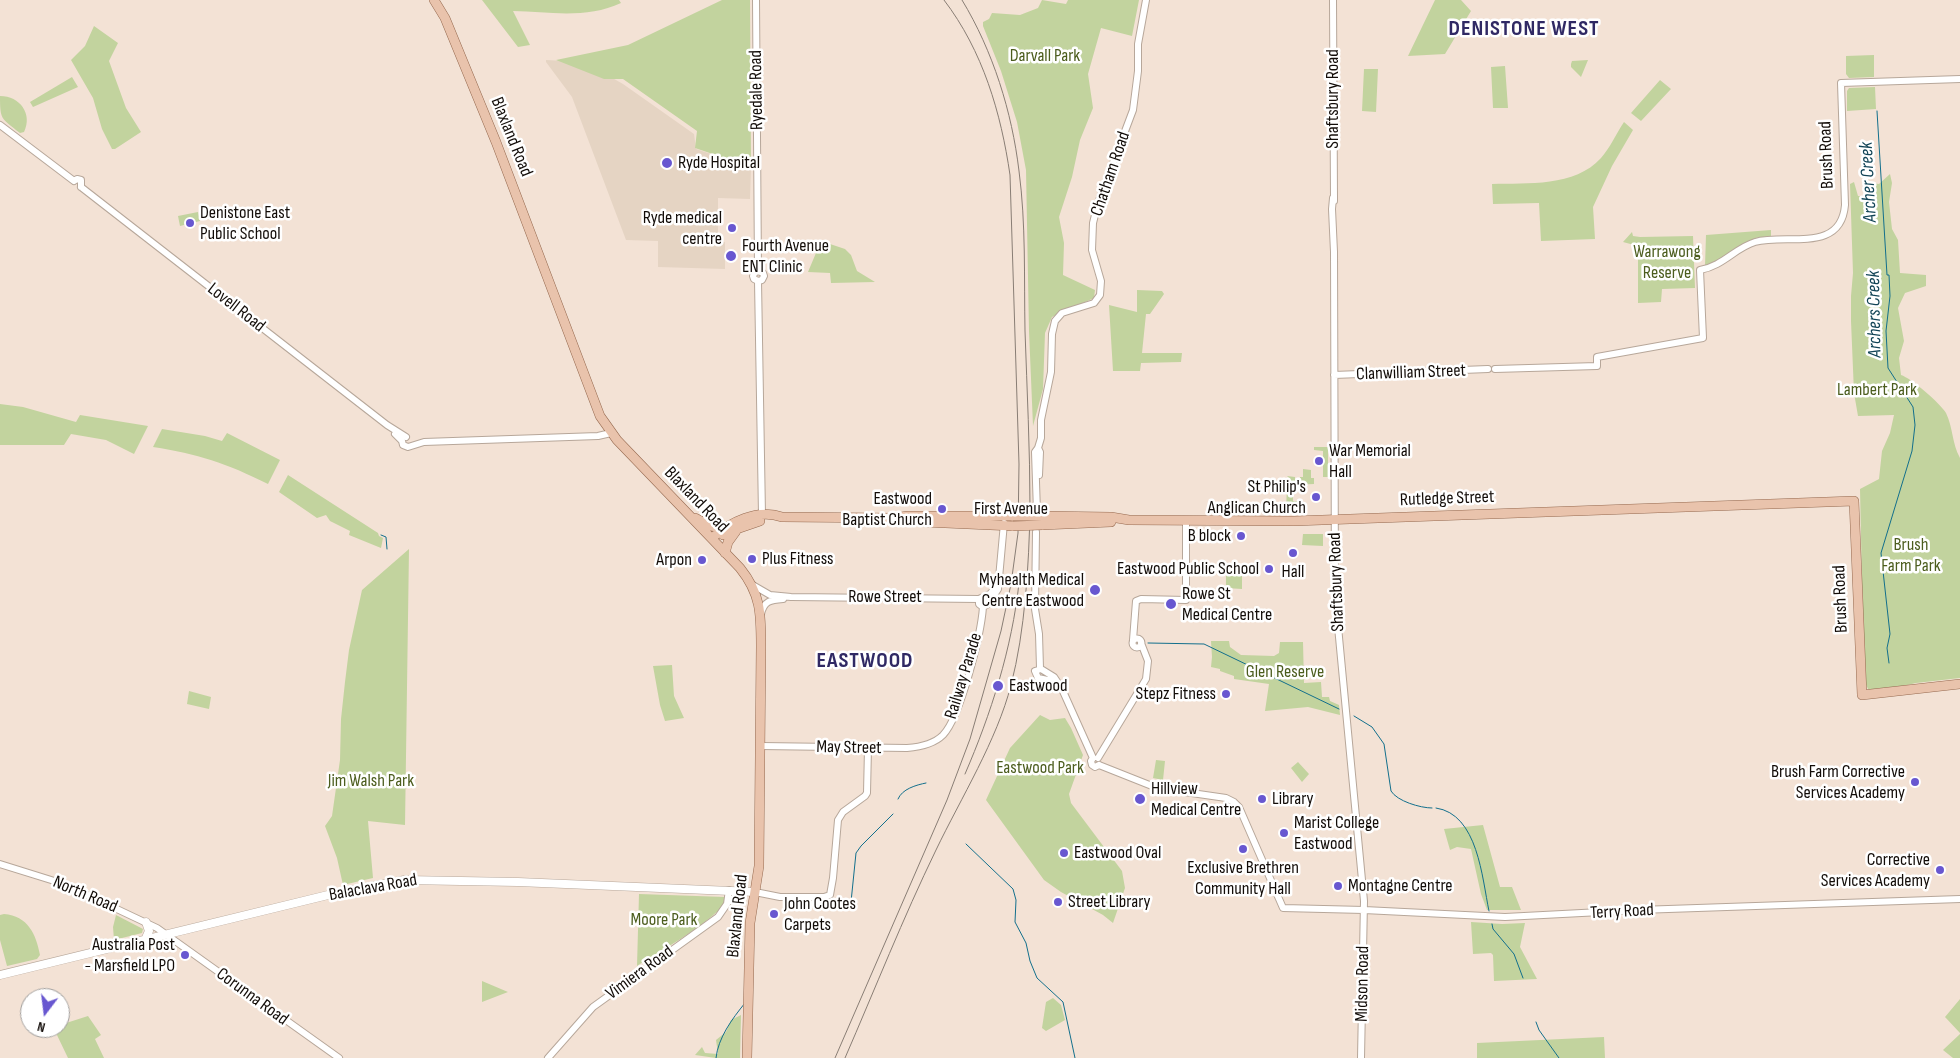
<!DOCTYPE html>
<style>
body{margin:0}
#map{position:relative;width:1960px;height:1058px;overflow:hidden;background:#f3e2d5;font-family:"Sofia Sans Condensed",sans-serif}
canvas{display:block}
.north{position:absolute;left:20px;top:988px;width:50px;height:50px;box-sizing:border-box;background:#fff;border:1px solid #a09e9c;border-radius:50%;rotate:195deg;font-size:14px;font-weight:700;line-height:20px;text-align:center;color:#120c08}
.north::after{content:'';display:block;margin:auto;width:18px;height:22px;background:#6857d0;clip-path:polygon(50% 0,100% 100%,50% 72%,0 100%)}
</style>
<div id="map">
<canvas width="1960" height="1058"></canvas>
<div class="north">N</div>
</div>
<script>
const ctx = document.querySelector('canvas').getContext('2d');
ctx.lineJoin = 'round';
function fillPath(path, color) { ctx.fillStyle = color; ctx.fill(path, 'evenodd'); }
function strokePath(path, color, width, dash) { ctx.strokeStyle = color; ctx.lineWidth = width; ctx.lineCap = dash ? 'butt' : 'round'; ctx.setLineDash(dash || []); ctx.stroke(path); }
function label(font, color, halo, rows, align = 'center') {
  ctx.font = font + ' "Sofia Sans Condensed",sans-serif'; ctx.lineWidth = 5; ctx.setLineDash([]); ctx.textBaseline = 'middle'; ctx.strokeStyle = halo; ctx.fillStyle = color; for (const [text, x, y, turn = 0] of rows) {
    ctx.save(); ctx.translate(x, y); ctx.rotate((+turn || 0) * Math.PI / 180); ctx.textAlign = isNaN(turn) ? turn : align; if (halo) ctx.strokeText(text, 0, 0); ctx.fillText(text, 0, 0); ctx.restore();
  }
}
const medical = new Path2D(`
 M546 60 584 62 623 84 694 134 696 149 751 167 750 199 718 198V241L725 242V269L658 267V241L626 240 572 97 546 62Z`);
const green = new Path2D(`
 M482 0H619L621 3C587 19 550 12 513 11L530 45 518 47Z
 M722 0H750L751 167 695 148 697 131 623 79H604L556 60 628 45Z
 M1042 0 1066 4 1068 0H1139L1132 36 1101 28 1088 74 1093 108 1080 140 1072 177 1059 217 1064 243 1063 275 1095 290 1094 298 1052 317 1045 333 1043 389 1033 426 1029 331 1026 170 1017 122 1001 71 983 26V22L989 19 992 13 1020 15 1038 8Z
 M1435 0H1461L1471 11 1445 54 1408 56Z
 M94 26 118 43 109 61 126 108 141 132 115 149H112L102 129 93 98 71 60 85 46Z
 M1874 55V77L1849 78 1846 74V56Z
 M1588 60 1581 77 1571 67V64L1572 61Z
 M1505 66 1508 108H1493L1491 67Z
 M1364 69H1378L1376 112 1362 111Z
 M72 77 78 87 33 107 30 102Z
 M1660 80 1671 89 1641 121 1631 113Z
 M1875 87 1876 109 1847 111V91L1849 88Z
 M0 96C20 96 33 114 24 132L20 133C1 118 0 120 0 96Z
 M1624 122 1633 130 1612 166 1593 207 1595 239 1541 241 1539 203 1493 204 1492 184C1527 183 1575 187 1601 158 1610 148 1616 134 1624 122Z
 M1890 174 1892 183 1889 202 1892 229 1898 240 1900 273 1926 275V286L1905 293 1898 308 1904 341 1899 358 1901 375C1911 378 1941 404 1946 413 1953 427 1952 444 1960 458V678L1916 683 1881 691 1868 689 1864 680 1860 489 1879 479 1882 451 1890 433 1894 415 1858 416 1854 393 1851 321V296L1853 273 1850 184 1854 182 1858 196H1869L1871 183 1879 184Z
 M198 212 200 221 180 226 178 216Z
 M1771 230V236L1755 238 1712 265 1705 266 1706 235Z
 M1632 232 1633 236 1640 237 1693 236 1695 288 1662 289 1661 302 1638 303V246L1623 242Z
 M821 241 845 249 851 255 857 271 875 282 831 283 830 273 808 272Z
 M1137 290 1162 291 1164 294 1150 314H1146L1142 353H1182L1181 362 1141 363 1140 371H1113L1109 305 1137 312Z
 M0 404 23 407 76 422 80 415 148 426 134 454 106 440 71 434 64 445H0Z
 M162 429 205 436 222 441 227 433 280 460 268 484C226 463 198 454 153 447Z
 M1314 447H1328V477H1323V451L1314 450Z
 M1303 469 1311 470V478H1314V484L1293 485V501H1300V513H1286L1287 483 1290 482V479L1287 476 1295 477V480H1300V477H1303Z
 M288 475 378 533 379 536 383 538 381 548 349 535 350 531 330 521 326 515 317 518 279 492Z
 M1303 534H1323V546L1302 545Z
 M409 549 405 825 368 821 373 878 343 885 337 858 325 826 332 816 340 760 341 719 345 682 349 650 362 590Z
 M1226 572H1242V589L1226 588Z
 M1211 641H1229L1230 647 1241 655 1274 656 1279 653 1280 642H1303L1304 683 1321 682 1322 697H1329L1330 701 1339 705 1340 715 1308 707 1265 711 1269 684 1234 679V676L1220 671V669L1211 667 1212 657Z
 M672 665 674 696 684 718 665 721 660 705 653 666Z
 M189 691 211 697 209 709 187 704Z
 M1040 715 1050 720 1065 718 1071 728 1083 755 1069 794 1071 803 1122 871 1125 888 1113 923 1103 915 1061 892 1044 880 986 800 1010 748Z
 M1156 760 1165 761 1163 780 1153 778Z
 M1298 762 1309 774 1302 782 1291 768Z
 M1483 825 1500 887H1512L1521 910H1487L1481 894 1471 849 1457 847 1450 850 1444 829Z
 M639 894 725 897C724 901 724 905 721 908 699 930 663 949 637 966Z
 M4 914C28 916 36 934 40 955L37 959 7 966 0 940V915Z
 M116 915 143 929 142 933 114 940 113 927Z
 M1471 922 1502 924 1525 923 1520 947 1537 979 1494 981 1493 955 1491 953 1473 954Z
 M482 981 508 992 482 1002Z
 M1053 998 1061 1005 1065 1020 1046 1031 1042 1028 1046 1002Z
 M1960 999V1033L1945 1017Z
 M741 1015 740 1058H716L695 1055 702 1047 705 1053 718 1054 716 1040 726 1032 731 1020Z
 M88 1016 101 1035 95 1039 104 1058H68L56 1033 57 1028H60V1025Z
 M1960 1034V1058H1953L1943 1050Z
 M1604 1037 1605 1058H1477V1043Z`);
const stream = new Path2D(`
 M1877 111 1887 275H1889L1890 296 1886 331 1888 368 1913 407 1915 425 1912 451 1881 553 1890 634 1887 648 1889 663
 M381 535 386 537 387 549
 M1148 643 1204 644 1339 709
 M1354 716 1372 727 1384 744 1391 791C1397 801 1420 808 1432 808
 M898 799C902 789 916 785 926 783
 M1436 808C1478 814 1482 878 1489 911
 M966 844 1013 889 1016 900 1015 922 1026 943 1030 961 1037 978 1063 1002 1075 1058
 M848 907 851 902 856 853 861 846 893 814
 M1492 924 1493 929 1514 954 1523 978
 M1536 1022 1539 1030 1559 1058
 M716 1058C718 1038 732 1019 745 1003`);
const tertiary = new Path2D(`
 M756 0 758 271
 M1333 0 1334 201
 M0 125 74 181
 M74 181 77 179 81 180V187
 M81 187 387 425 406 437
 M1333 198 1332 209 1334 252 1335 595 1364 901 1361 1058
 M758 271 763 273 764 276 762 280 758 281
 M758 271 755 272 753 276 754 279 758 281
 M758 281 762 515
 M1495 369 1597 366V357L1703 338 1700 270C1723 266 1735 248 1755 242 1786 233 1841 254 1845 205L1841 83 1960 79
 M1334 375 1488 369
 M395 434 402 441 403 445 408 447 424 442 598 436 611 433
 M1038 448 1040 452 1039 475
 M1037 512 1035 452 1038 448 1041 438V420L1051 372 1052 334 1055 321 1062 313 1094 303 1100 295 1101 281 1092 250 1093 223 1098 203 1133 110 1138 71V44L1146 0
 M1036 532 1035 609 1039 634 1040 668
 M751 584 770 595 791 597 979 599
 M983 607 988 604 998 589 1004 523
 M983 607 979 604V599L990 594 996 587
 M761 614C764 601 770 600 783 599
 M1132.5 643a4.5 4.5 0 1 1 9 0a4.5 4.5 0 1 1-9 0Z
 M1133 640 1136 601 1141 599 1186 600V520
 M1057 682 1038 678 1035 671 1041 669 1054 677 1062 689 1093 758
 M761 746 907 748C920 747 934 744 943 735 961 716 981 634 983 607
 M1093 758 1091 761 1092 765 1095 767 1099 765
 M1098 758 1146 679 1148 661 1141 643
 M1099 765 1157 788 1226 798 1234 802 1239 807 1283 908 1364 910 1505 917 1639 910 1960 899
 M0 864 64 884 157 928 339 1058
 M755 892 780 897H824L830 895 833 878 838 820 843 812 865 796 867 793 868 748
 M548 1058 593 1007 718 917 727 904 729 890`);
const secondary = new Path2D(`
 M145 940 149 931 146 922
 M0 975 328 895 404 880 518 882 755 892`);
const primary = new Path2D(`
 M434 0 445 18 496 142 600 416 617 440 740 568C761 594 761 614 761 646L759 866 750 923 747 1058
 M1042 516 1111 517 1129 520 1294 521 1854 501 1862 695 1960 684
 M695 518 711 526 723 528
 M923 522 1013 526
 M1042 525 1111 522
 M723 535 731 531 760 521
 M712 538C730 522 758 508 782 517L893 518 908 516H1013
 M725 553 728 542 736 531`);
const rail = new Path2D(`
 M965 774C991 714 1012 648 1019 583
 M835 1058 947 800 970 739 1001 631 1011 584 1018 533 1019 464 1010 175C1001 113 983 51 944 0
 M845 1058C875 989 903 918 936 850 961 798 997 740 1011 685 1025 632 1029 564 1030 509 1030 449 1027 390 1025 331 1024 278 1026 224 1019 171 1012 112 993 51 962 0`);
const primaryBridge = new Path2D(`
 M1013 516H1042
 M1013 526 1042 525`);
const markers = [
 [667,163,6,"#6857d0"],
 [190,223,5,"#6857d0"],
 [732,228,5,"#6857d0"],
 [731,256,6,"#6857d0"],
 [1319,461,5,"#6857d0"],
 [1316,497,5,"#6857d0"],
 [942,509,5,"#6857d0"],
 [1241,536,5,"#6857d0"],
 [1293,553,5,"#6857d0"],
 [752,559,5,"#6857d0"],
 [702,560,5,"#6857d0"],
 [1269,569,5,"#6857d0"],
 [1095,590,6,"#6857d0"],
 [1171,604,6,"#6857d0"],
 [998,686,6,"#6857d0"],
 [1226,694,5,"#6857d0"],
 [1915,782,5,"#6857d0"],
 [1140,799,6,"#6857d0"],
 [1262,799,5,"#6857d0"],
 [1284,833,5,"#6857d0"],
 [1243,849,5,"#6857d0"],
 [1064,853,5,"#6857d0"],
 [1940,870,5,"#6857d0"],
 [1338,886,5,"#6857d0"],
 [1058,902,5,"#6857d0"],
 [774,914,5,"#6857d0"],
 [185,955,5,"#6857d0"]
];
const parkNames = [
 ["Darvall Park",1045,56],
 ["Warrawong",1667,252],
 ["Reserve",1667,273],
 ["Lambert Park",1877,390],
 ["Brush",1911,545],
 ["Farm Park",1911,566],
 ["Glen Reserve",1285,672],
 ["Eastwood Park",1040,768],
 ["Jim Walsh Park",371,781],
 ["Moore Park",664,920]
];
const streetNames = [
 ["Ryedale Road",757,90,-91],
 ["Shaftsbury Road",1333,99,-90],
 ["Blaxland Road",511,137,68],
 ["Brush Road",1827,155,-92],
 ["Chatham Road",1111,174,-71],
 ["Lovell Road",236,308,38],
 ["Clanwilliam Street",1411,373,-2],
 ["Rutledge Street",1447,499,-2],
 ["Blaxland Road",696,500,46],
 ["First Avenue",1011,509],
 ["Shaftsbury Road",1337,582,-92],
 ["Rowe Street",885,597],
 ["Brush Road",1841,599,-92],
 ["Railway Parade",964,676,-73],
 ["May Street",849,748,1],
 ["Balaclava Road",373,888,-10],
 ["North Road",85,895,23],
 ["Terry Road",1622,912,-3],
 ["Blaxland Road",738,916,-84],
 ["Vimiera Road",640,973,-36],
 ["Midson Road",1363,984,-89],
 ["Corunna Road",252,997,36]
];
const poiNames = [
 ["Ryde Hospital",678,163],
 ["Denistone East",200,213],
 ["Public School",200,234],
 ["Ryde medical",722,218,"right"],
 ["centre",722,239,"right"],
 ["Fourth Avenue",742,246],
 ["ENT Clinic",742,267],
 ["War Memorial",1329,451],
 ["Hall",1329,472],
 ["St Philip's",1306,487,"right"],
 ["Anglican Church",1306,508,"right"],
 ["Eastwood",932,499,"right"],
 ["Baptist Church",932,520,"right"],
 ["B block",1231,536,"right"],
 ["Plus Fitness",762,559],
 ["Arpon",692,560,"right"],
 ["Eastwood Public School",1259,569,"right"],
 ["Hall",1293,572,"center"],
 ["Myhealth Medical",1084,580,"right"],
 ["Centre Eastwood",1084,601,"right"],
 ["Rowe St",1182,594],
 ["Medical Centre",1182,615],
 ["Eastwood",1009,686],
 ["Stepz Fitness",1216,694,"right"],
 ["Brush Farm Corrective",1905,772,"right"],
 ["Services Academy",1905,793,"right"],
 ["Hillview",1151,789],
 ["Medical Centre",1151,810],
 ["Library",1272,799],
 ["Marist College",1294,823],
 ["Eastwood",1294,844],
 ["Eastwood Oval",1074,853],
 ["Corrective",1930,860,"right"],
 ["Services Academy",1930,881,"right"],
 ["Exclusive Brethren",1243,868,"center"],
 ["Community Hall",1243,889,"center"],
 ["Montagne Centre",1348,886],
 ["Street Library",1068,902],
 ["John Cootes",784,904],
 ["Carpets",784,925],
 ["Australia Post",175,945,"right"],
 ["- Marsfield LPO",175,966,"right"]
];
const waterNames = [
 ["Archer Creek",1869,182,-93],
 ["Archers Creek",1875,314,-91]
];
const districtNames = [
 ["DENISTONE WEST",1524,29],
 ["EASTWOOD",865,661]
];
fillPath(medical, '#e5d4c3');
fillPath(green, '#c2d39e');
strokePath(stream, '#126f8c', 1);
strokePath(tertiary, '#b7a79a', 8);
strokePath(secondary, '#b7a79a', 9);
strokePath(primary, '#95694f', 10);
strokePath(tertiary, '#fff', 6);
strokePath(secondary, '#fff', 8);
strokePath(primary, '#e9c3ac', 9);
strokePath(rail, '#887d74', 1);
strokePath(primaryBridge, '#95694f', 10, []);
strokePath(primaryBridge, '#e9c3ac', 9);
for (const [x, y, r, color] of markers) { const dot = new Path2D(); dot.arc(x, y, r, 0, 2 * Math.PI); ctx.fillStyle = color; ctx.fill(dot); strokePath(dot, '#fff', 2); }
label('18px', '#4c5d1e', '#fff', parkNames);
label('18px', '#120c08', '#fff', streetNames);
label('18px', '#120c08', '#fff', poiNames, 'left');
label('italic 19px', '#124456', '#fff', waterNames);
ctx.letterSpacing = '1px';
label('bold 22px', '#302964', '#fff', districtNames);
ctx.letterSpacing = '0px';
</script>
